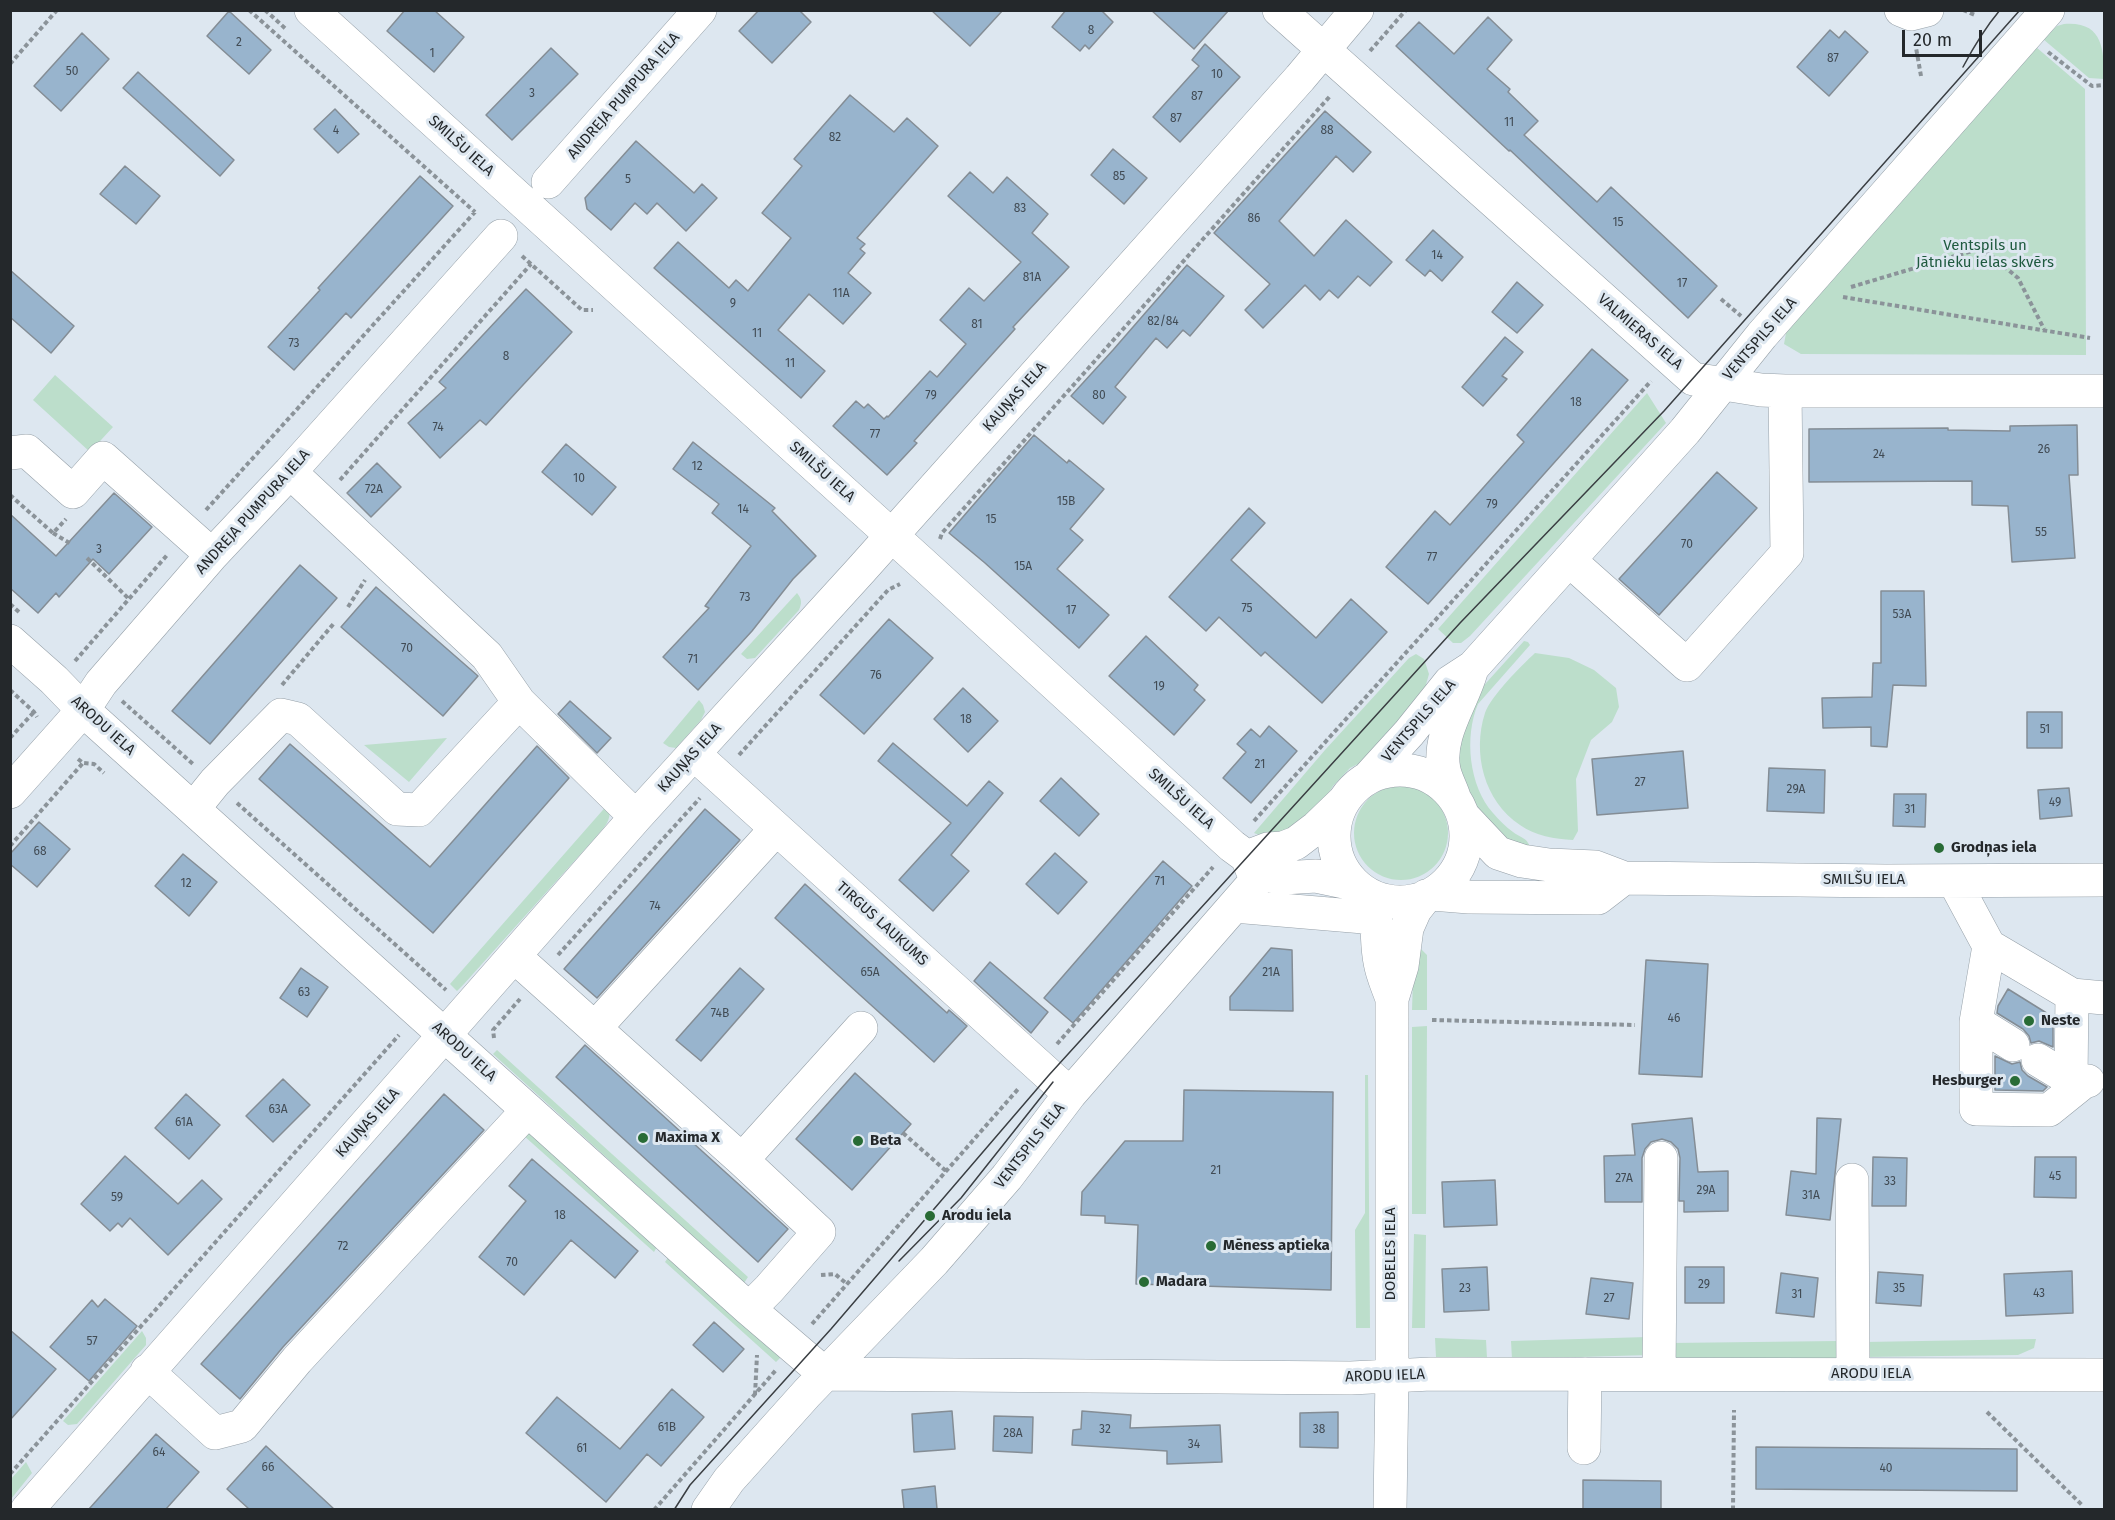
<!DOCTYPE html>
<meta charset="utf-8">
<style>
body{margin:0}
#map{position:relative;width:2115px;height:1520px;overflow:hidden;background:#dde7f0;font-family:"Fira Sans",sans-serif}
canvas{display:block}
.frame{position:absolute;inset:0;border:12px solid #24282b;pointer-events:none}
.scale{position:absolute;left:1902px;top:30px;width:80px;height:27px;box-sizing:border-box;border:3px solid #24282b;border-top:0;padding-left:8px;font-size:18px;line-height:21px;white-space:nowrap;color:#24282b;-webkit-text-stroke:4px #dde7f0;paint-order:stroke}
</style>
<div id="map">
<canvas width="2115" height="1520"></canvas>
<div class="frame"></div>
<div class="scale">20 m</div>
</div>
<script>
const ctx = document.querySelector('canvas').getContext('2d');
ctx.lineJoin = 'round';
function fillPath(path, color) { ctx.fillStyle = color; ctx.fill(path, 'evenodd'); }
function strokePath(path, color, width, dash) { ctx.strokeStyle = color; ctx.lineWidth = width; ctx.lineCap = dash ? 'butt' : 'round'; ctx.setLineDash(dash || []); ctx.stroke(path); }
function label(font, color, halo, rows, align = 'center') {
  ctx.font = font + ' "Fira Sans",sans-serif'; ctx.lineWidth = 6; ctx.setLineDash([]); ctx.textBaseline = 'middle'; ctx.strokeStyle = halo; ctx.fillStyle = color; for (const [text, x, y, turn = 0] of rows) {
    ctx.save(); ctx.translate(x, y); ctx.rotate((+turn || 0) * Math.PI / 180); ctx.textAlign = isNaN(turn) ? turn : align; if (halo) ctx.strokeText(text, 0, 0); ctx.fillText(text, 0, 0); ctx.restore();
  }
}
const green = new Path2D(`
 M2064 24C2103 21 2104 49 2104 79L2089 78 2043 39 2057 26Z
 M2036 47 2085 89 2086 355 1801 354 1784 344 1787 328Z
 M55 375 113 427 90 452 33 400Z
 M1647 393 1666 423 1470 636 1461 643H1453L1438 629Z
 M797 593C802 599 802 603 799 610L755 658 747 659 741 654Z
 M1524 641 1528 642 1530 645 1478 704C1464 737 1469 786 1493 813 1499 820 1506 827 1513 832 1518 836 1526 838 1528 843 1530 845 1530 849 1531 852 1526 850 1518 850 1513 848 1498 842 1463 784 1453 768L1463 723 1477 693Z
 M1535 653 1569 658 1594 670 1616 688 1619 707 1612 722 1591 740 1576 779 1578 831 1573 840C1555 839 1535 836 1520 825 1484 801 1472 753 1485 713 1491 696 1521 666 1535 653Z
 M1416 654 1424 659 1429 674 1425 688 1370 758 1350 768 1333 786 1317 812 1293 832 1259 835 1254 833 1325 750 1409 658Z
 M699 700 703 705 705 712 701 720 676 748 669 747 663 743Z
 M447 738 409 782 364 745Z
 M1354 833a47 47 0 1 1 94 0a47 47 0 1 1-94 0Z
 M609 803C612 821 606 825 595 838L464 984 457 991 450 984Z
 M1414 947 1421 949 1427 955V1010H1412Z
 M1427 1026 1426 1214H1412V1027Z
 M497 1050 748 1277 744 1283 493 1054Z
 M1365 1075H1368L1370 1328H1356L1355 1230 1365 1213Z
 M529 1129 658 1245 654 1252 523 1135Z
 M1414 1234 1426 1235 1425 1328H1412Z
 M669 1256 782 1356 776 1362 665 1262Z
 M142 1331 146 1338V1345L77 1424 68 1425 63 1421Z
 M1647 1337 1649 1355 1512 1359 1511 1341Z
 M1435 1338 1486 1340 1487 1358 1436 1357Z
 M2036 1339 2034 1348 2018 1355 1865 1357V1342Z
 M1837 1341 1838 1358 1672 1359 1671 1343Z
 M26 1462 32 1473 11 1499V1479Z`);
const building = new Path2D(`
 M405 10H434L464 37 434 72 387 31Z
 M759 10H799L811 22 772 63 739 31Z
 M931 10H1003L970 46Z
 M1066 10H1101L1113 22 1089 49 1085 45 1080 51 1052 27Z
 M1151 10H1229L1194 49Z
 M229 11 271 50 249 74 207 36Z
 M1488 17 1512 40 1487 69 1510 89 1508 92 1538 121 1524 135 1597 202 1611 187 1717 286 1688 318 1510 150 1509 151 1396 46 1419 22 1454 54Z
 M1830 30 1839 38 1845 31 1868 52 1829 96 1797 67Z
 M82 33 109 59 61 111 34 86Z
 M1205 44 1240 77 1180 142 1153 117 1199 66 1192 60Z
 M551 48 578 74 512 140 486 115Z
 M138 72 234 160 220 176 123 88Z
 M850 95 894 132 907 118 938 146 857 238 865 244 860 249 865 253 848 273 871 293 843 324 809 294 778 330 825 371 801 398 654 268 678 242 729 288 736 280 748 291 791 238 762 213 802 166 794 159Z
 M335 109 359 134 338 153 314 129Z
 M1325 111 1371 152 1353 172 1336 156 1279 221 1314 256 1346 220 1392 262 1370 286 1358 276 1338 298 1329 290 1320 300 1305 285 1263 328 1245 310 1270 284 1214 233Z
 M636 141 694 193 702 184 717 198 686 231 657 203 647 214 635 203 611 230 587 209 585 198Z
 M1113 149 1147 178 1124 204 1091 175Z
 M125 166 160 196 136 224 100 194Z
 M970 172 993 193 1007 177 1048 214 1032 233 1069 267 1013 327 1015 329 914 441 917 443 887 475 833 426 856 401 864 408 868 404 884 419 887 416 888 417 930 371 937 377 966 344 940 320 969 288 984 301 1021 262 948 196Z
 M420 176 453 206 351 318 346 313 294 370 268 347 320 290 318 288Z
 M1433 230 1463 257 1442 281 1430 270 1425 276 1406 260Z
 M1187 265 1224 296 1190 336 1183 330 1167 348 1156 338 1115 387 1126 397 1103 424 1071 396 1113 350Z
 M10 270 74 326 51 353 10 317Z
 M1517 282 1543 305 1517 333 1492 312Z
 M526 289 572 332 486 425 480 420 440 458 408 423 446 388 439 382Z
 M1505 337 1523 352 1502 376 1507 379 1483 406 1462 387Z
 M1592 349 1628 380 1428 604 1386 567 1435 511 1450 525 1524 442 1517 435Z
 M2077 425 2078 475H2069L2075 558 2012 562 2008 506 1972 505V481L1809 482V429L1948 428V430L2010 431V426Z
 M1034 435 1067 463 1069 460 1104 489 1070 529 1083 540 1057 569 1109 615 1079 648 985 563 949 533Z
 M693 442 775 508 772 511 816 556 793 579 752 631 698 690 663 657 709 608 705 606 751 546 712 513 719 504 673 469Z
 M566 444 616 487 592 515 542 472Z
 M377 463 401 487 371 517 347 493Z
 M1717 472 1757 508 1659 615 1619 579Z
 M114 493 152 527 109 574 93 559 59 597 56 593 38 613 10 588V514L56 556Z
 M1249 508 1265 523 1231 560 1316 638 1351 599 1387 632 1322 703 1265 652 1261 656 1219 617 1206 631 1169 597Z
 M300 565 337 598 210 744 172 711Z
 M376 587 478 676 443 716 341 627Z
 M1881 591H1924L1926 686 1893 685 1887 747 1871 746V727L1823 728 1822 698 1872 697 1873 663H1881Z
 M889 619 933 658 864 734 820 695Z
 M1146 636 1198 685 1194 690 1205 700 1174 735 1109 676Z
 M963 688 998 721 968 752 934 719Z
 M570 701 611 738 597 753 558 714Z
 M2027 712H2062V748H2027Z
 M1269 726 1297 751 1251 803 1223 778 1246 752 1237 744 1251 729 1260 737Z
 M893 743 967 806 989 781 1003 793 951 855 969 871 933 911 899 880 951 823 878 761Z
 M290 744 430 867 537 746 569 778 433 933 259 779Z
 M1683 751 1688 808 1597 815 1592 759Z
 M1769 768 1825 770 1824 813 1767 811Z
 M1061 778 1099 814 1079 836 1040 801Z
 M2069 788 2072 816 2040 819 2038 790Z
 M1894 794H1926L1925 827 1893 826Z
 M705 809 740 840 597 998 564 969Z
 M39 822 70 849 37 887 10 864V854Z
 M1055 853 1087 882 1058 914 1026 884Z
 M183 854 217 882 189 916 155 886Z
 M1163 861 1192 886 1073 1023 1044 998Z
 M805 884 947 1013 949 1010 967 1026 934 1062 775 918Z
 M1271 948 1292 950 1293 1011 1230 1010V997Z
 M1646 960 1708 964 1702 1077 1639 1074Z
 M990 962 1048 1012 1031 1033 974 981Z
 M301 968 328 987 307 1017 280 998Z
 M740 968 764 989 701 1061 676 1040Z
 M2008 989 2053 1017V1047L2039 1041 2031 1043 2029 1036 2023 1029 1997 1013 1998 1006Z
 M585 1045 788 1229 758 1262 556 1077Z
 M1995 1056 2012 1064 2020 1062 2022 1070 2028 1076 2047 1087 2043 1091 1995 1090Z
 M855 1073 911 1124 852 1190 796 1139Z
 M283 1079 310 1105 273 1142 246 1116Z
 M1184 1090 1333 1092 1331 1290 1136 1284 1138 1225 1105 1223V1216L1081 1215 1082 1192 1125 1141H1183Z
 M186 1094 220 1125 189 1159 155 1128Z
 M444 1094 484 1130 283 1347 240 1399 201 1364Z
 M1692 1118 1698 1172 1728 1171V1211L1684 1212V1201H1679L1680 1158 1678 1149 1671 1142 1662 1139 1651 1142 1645 1149 1642 1158V1202H1605L1604 1156 1635 1155 1632 1124Z
 M1817 1118 1841 1119 1830 1220 1786 1215 1791 1171 1816 1174Z
 M125 1156 178 1204 202 1180 222 1199 168 1255 130 1218 122 1227 118 1223 110 1231 81 1204Z
 M1873 1157 1907 1158 1906 1206H1872Z
 M2035 1157H2076V1198L2034 1197Z
 M532 1159 638 1251 615 1278 571 1240 524 1295 479 1257 526 1201 509 1186Z
 M1495 1180 1497 1225 1444 1227 1442 1182Z
 M1487 1267 1489 1310 1444 1312 1442 1269Z
 M1685 1267H1724V1303H1685Z
 M2072 1271 2073 1313 2006 1316 2004 1274Z
 M1878 1272 1923 1275 1921 1306 1876 1303Z
 M1781 1273 1818 1278 1814 1317 1776 1313Z
 M1591 1278 1633 1283 1629 1319 1586 1314Z
 M105 1299 137 1326 89 1381 50 1347 92 1300 98 1307Z
 M714 1322 744 1349 723 1372 693 1345Z
 M10 1330 56 1369 10 1420Z
 M672 1389 704 1417 661 1466 647 1454 606 1502 526 1433 557 1397 620 1449Z
 M952 1411 955 1449 914 1452 912 1414Z
 M1082 1411 1131 1415 1130 1428 1220 1425 1222 1462 1167 1464V1451L1072 1445 1073 1430 1081 1429Z
 M1338 1412V1448L1300 1447V1413Z
 M994 1416 1033 1417 1032 1453 993 1451Z
 M156 1434 199 1472 166 1509H89Z
 M266 1446 334 1509H249L227 1489Z
 M1756 1447 2017 1449V1491L1756 1489Z
 M1583 1480 1661 1481V1509H1583Z
 M935 1486 937 1509H904L902 1490Z`);
const path = new Path2D(`
 M249 10 475 212
 M265 10 287 30
 M1963 10 1975 15
 M1915 42 1921 76
 M1370 51 1406 10
 M2048 52 2092 86 2104 85
 M10 64 57 10
 M522 256 582 310H593
 M1851 287 1982 248 2018 278 2044 329
 M1843 297 2090 338
 M1721 299 1741 316
 M340 480 531 264
 M10 495 53 533 66 519
 M206 510 475 212
 M53 533 71 544
 M940 539 942 533 1331 95
 M87 558 129 599
 M10 604 19 612
 M348 607 365 580
 M75 661 168 554
 M282 685 335 622
 M10 690 34 712 37 717
 M122 701 193 764
 M10 738 34 712
 M739 755 888 590 900 584
 M78 759 83 763 94 764 104 773
 M237 803 446 990
 M1254 821 1651 381
 M10 846 83 763
 M558 955 700 798
 M1432 1020 1635 1025
 M494 1038 493 1030 520 999
 M1057 1044 1213 867
 M903 1133 946 1171
 M821 1275 835 1274 847 1284
 M812 1324 1019 1088
 M755 1395 757 1355
 M1987 1412 2082 1505
 M10 1474 399 1035
 M654 1510 776 1370
 M1733 1510 1734 1410`);
const minor = new Path2D(`
 M311 10 922 563 1232 846 1247 857 1253 872 1283 878 1316 876 1354 884
 M1279 10 1693 379 1761 390 1785 391H2104
 M1901 10 1911 14 1927 10
 M548 182 700 10
 M10 453 27 451 73 492 103 458 212 555
 M290 472 487 656 519 702 636 817
 M1569 560 1687 665 1787 553 1785 391
 M10 641 54 680 83 710 749 1309 825 1374 1351 1378 1431 1374 2104 1375
 M694 754 1070 1094
 M1334 836a66 66 0 1 1 132 0a66 66 0 1 1-132 0Z
 M1368 778 1409 733 1450 682 1473 667 1685 431 1762 335 2048 10
 M10 792 83 710 101 683 212 555 290 472 501 236
 M1454 797C1451 788 1446 779 1444 770 1437 736 1462 703 1471 672
 M194 808 215 782 281 715 298 719 397 809 419 810 519 702
 M1465 818 1498 853 1522 861 1549 865 1595 867 1624 878 1886 881 2104 880
 M1247 857 1268 849 1283 848 1296 843 1317 827 1343 802
 M1954 881 1989 946 2072 995 2104 998
 M1432 894 1469 897 1598 898 1624 878
 M1368 897C1381 922 1375 937 1380 962 1382 975 1388 987 1392 999
 M1234 906 1376 918
 M1989 946 1976 1022 2013 1045
 M514 956 742 1160 819 1232 769 1289 749 1309
 M1976 1022V1109L2049 1110 2085 1081
 M595 1028 776 829
 M2038 1060 2071 1080 2088 1081
 M2071 1080 2072 995
 M742 1160 861 1028
 M1852 1180 1853 1373
 M147 1371 215 1433 242 1426 297 1360 528 1110
 M1659 1374 1661 1158
 M1584 1448 1585 1374
 M27 1510 636 817 861 570 1300 78 1357 10
 M708 1510 729 1480 807 1393 934 1261 1007 1177 1070 1094 1261 875
 M1390 1510 1392 1374V999L1402 966 1407 928 1415 910 1426 896`);
const tram = new Path2D(`
 M1963 67C1974 46 1985 28 2000 10
 M899 1261 961 1198 1053 1082
 M674 1510 690 1485 831 1329 1049 1075 1460 623 1664 411 2020 10`);
const markers = [
 [1939,848,6,"#286b35"],
 [2029,1021,6,"#286b35"],
 [2015,1081,6,"#286b35"],
 [643,1138,6,"#286b35"],
 [858,1141,6,"#286b35"],
 [930,1216,6,"#286b35"],
 [1211,1246,6,"#286b35"],
 [1144,1282,6,"#286b35"]
];
const numberNames = [
 ["8",1091,31],
 ["2",239,43],
 ["1",432,54],
 ["87",1833,59],
 ["50",72,72],
 ["10",1217,75],
 ["3",532,94],
 ["87",1197,97],
 ["87",1176,119],
 ["11",1509,123],
 ["4",336,131],
 ["88",1327,131],
 ["82",835,138],
 ["85",1119,177],
 ["5",628,180],
 ["83",1020,209],
 ["86",1254,219],
 ["15",1618,223],
 ["14",1437,256],
 ["81A",1032,278],
 ["17",1682,284],
 ["11A",841,294],
 ["9",733,304],
 ["82/84",1163,322],
 ["81",977,325],
 ["11",757,334],
 ["73",294,344],
 ["8",506,357],
 ["11",790,364],
 ["79",931,396],
 ["80",1099,396],
 ["18",1576,403],
 ["74",438,428],
 ["77",875,435],
 ["26",2044,450],
 ["24",1879,455],
 ["12",697,467],
 ["10",579,479],
 ["72A",374,490],
 ["15B",1066,502],
 ["79",1492,505],
 ["14",743,510],
 ["15",991,520],
 ["55",2041,533],
 ["70",1687,545],
 ["3",99,550],
 ["77",1432,558],
 ["15A",1023,567],
 ["73",745,598],
 ["75",1247,609],
 ["17",1071,611],
 ["53A",1902,615],
 ["70",407,649],
 ["71",693,660],
 ["76",876,676],
 ["19",1159,687],
 ["18",966,720],
 ["51",2045,730],
 ["21",1260,765],
 ["27",1640,783],
 ["29A",1796,790],
 ["49",2055,803],
 ["31",1910,810],
 ["68",40,852],
 ["71",1160,882],
 ["12",186,884],
 ["74",655,907],
 ["65A",870,973],
 ["21A",1271,973],
 ["63",304,993],
 ["74B",720,1014],
 ["46",1674,1019],
 ["63A",278,1110],
 ["61A",184,1123],
 ["21",1216,1171],
 ["45",2055,1177],
 ["27A",1624,1179],
 ["33",1890,1182],
 ["29A",1706,1191],
 ["31A",1811,1196],
 ["59",117,1198],
 ["18",560,1216],
 ["72",343,1247],
 ["70",512,1263],
 ["29",1704,1285],
 ["23",1465,1289],
 ["35",1899,1289],
 ["43",2039,1294],
 ["31",1797,1295],
 ["27",1609,1299],
 ["57",92,1342],
 ["61B",667,1428],
 ["32",1105,1430],
 ["38",1319,1430],
 ["28A",1013,1434],
 ["34",1194,1445],
 ["61",582,1449],
 ["64",159,1453],
 ["66",268,1468],
 ["40",1886,1469]
];
const streetNames = [
 ["ANDREJA PUMPURA IELA",624,96,-49],
 ["SMILŠU IELA",461,146,42],
 ["VALMIERAS IELA",1640,332,41],
 ["VENTSPILS IELA",1760,339,-49],
 ["KAUŅAS IELA",1015,397,-48],
 ["SMILŠU IELA",822,472,42],
 ["ANDREJA PUMPURA IELA",253,512,-48],
 ["VENTSPILS IELA",1419,721,-49],
 ["ARODU IELA",103,726,42],
 ["KAUŅAS IELA",690,758,-48],
 ["SMILŠU IELA",1181,799,42],
 ["SMILŠU IELA",1864,880],
 ["TIRGUS LAUKUMS",882,924,42],
 ["ARODU IELA",464,1052,42],
 ["KAUŅAS IELA",368,1123,-48],
 ["VENTSPILS IELA",1030,1146,-52],
 ["DOBELES IELA",1391,1254,-90],
 ["ARODU IELA",1871,1374],
 ["ARODU IELA",1385,1376,-2]
];
const parkNames = [
 ["Ventspils un",1985,246],
 ["Jātnieku ielas skvērs",1985,263]
];
const poiNames = [
 ["Grodņas iela",1951,848],
 ["Neste",2041,1021],
 ["Hesburger",2003,1081,"right"],
 ["Maxima X",655,1138],
 ["Beta",870,1141],
 ["Arodu iela",942,1216],
 ["Mēness aptieka",1223,1246],
 ["Madara",1156,1282]
];
fillPath(green, '#bcdecb');
fillPath(building, '#98b4cd');
strokePath(building, '#848d95', 1.5);
strokePath(minor, '#96a0a8', 34);
strokePath(path, '#8b9399', 4, [4.5, 3]);
strokePath(minor, '#fff', 33);
strokePath(tram, '#3a3e42', 1.5);
for (const [x, y, r, color] of markers) { const dot = new Path2D(); dot.arc(x, y, r, 0, 2 * Math.PI); ctx.fillStyle = color; ctx.fill(dot); strokePath(dot, '#dde7f0', 2); }
label('12px', '#414b54', null, numberNames);
label('15px', '#24282b', '#dde7f0', streetNames);
label('15px', '#1f5a3f', '#dde7f0', parkNames);
label('bold 15px', '#24282b', '#dde7f0', poiNames, 'left');
</script>
